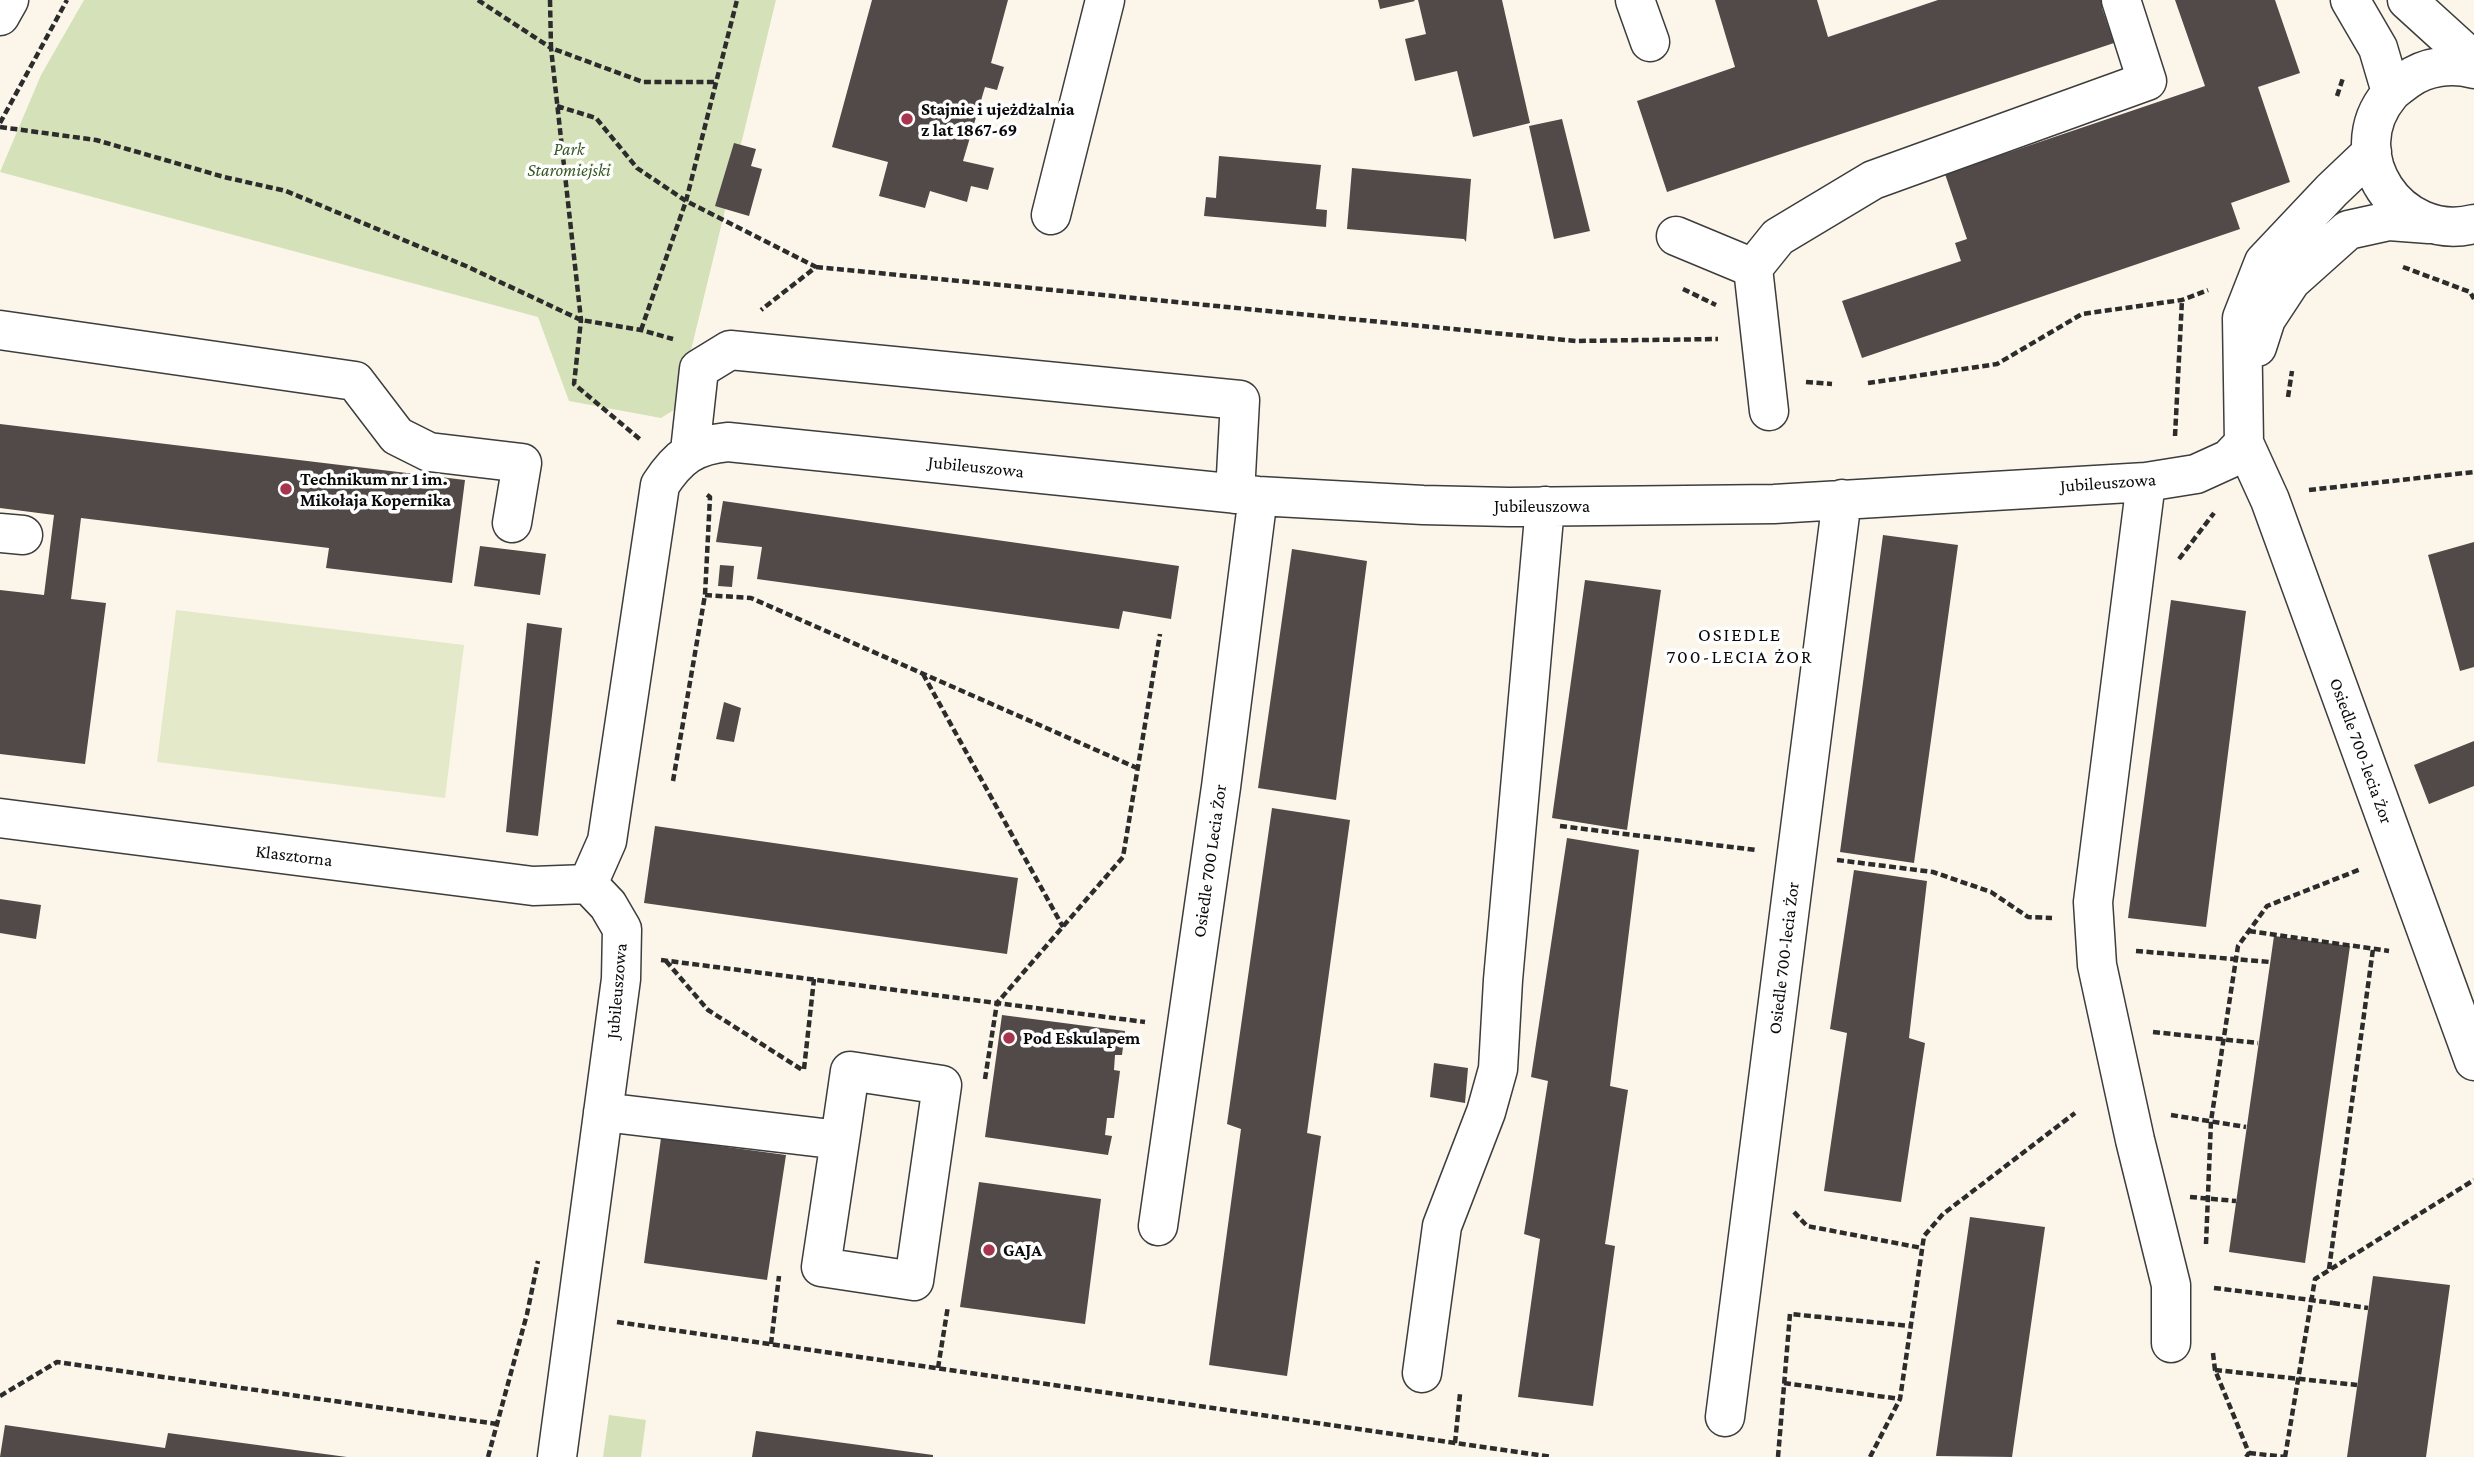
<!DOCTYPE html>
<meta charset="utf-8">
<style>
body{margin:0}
canvas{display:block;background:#fcf6ea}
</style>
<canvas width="2474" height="1457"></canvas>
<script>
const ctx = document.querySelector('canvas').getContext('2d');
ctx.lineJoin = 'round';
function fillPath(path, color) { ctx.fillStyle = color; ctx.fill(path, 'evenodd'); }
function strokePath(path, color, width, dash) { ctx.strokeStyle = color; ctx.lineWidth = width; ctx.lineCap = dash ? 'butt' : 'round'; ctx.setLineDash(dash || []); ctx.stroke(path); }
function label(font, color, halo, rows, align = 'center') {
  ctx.font = font + ' "Crimson Pro",serif'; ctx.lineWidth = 7; ctx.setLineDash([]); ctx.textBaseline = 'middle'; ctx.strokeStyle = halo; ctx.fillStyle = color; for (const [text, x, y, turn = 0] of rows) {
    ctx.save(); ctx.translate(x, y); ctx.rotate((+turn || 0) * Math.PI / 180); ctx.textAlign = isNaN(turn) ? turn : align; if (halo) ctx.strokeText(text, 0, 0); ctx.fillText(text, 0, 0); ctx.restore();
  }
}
const green = new Path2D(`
 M84 0H776L677 408 661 418 569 401 538 317 0 172 41 75Z
 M609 1415 646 1420 641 1457H603Z`);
const pitch = new Path2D(`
 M176 610 464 645 445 798 157 762Z`);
const building = new Path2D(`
 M872 0H1008L991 63 1004 67 997 90 985 87 963 161 994 168 988 190 971 186 967 202 930 191 925 208 879 196 888 162 832 147Z
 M1378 0H1414L1415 1 1380 9Z
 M1418 0H1502L1530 123 1473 137 1457 71 1415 81 1405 39 1426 34Z
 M1715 0H1817L1828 37 1938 0H2112L2113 3 2102 8 2114 43 1667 192 1637 101 1735 67Z
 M2175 0H2275L2300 73 2258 87 2290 182 2231 203 2240 229 1862 358 1842 301 1961 261 1955 243 1967 239 1945 174 2205 86Z
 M1562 119 1590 231 1554 239 1529 126Z
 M734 143 756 149 751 166 762 169 749 216 715 206Z
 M1219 156 1321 165 1316 209 1327 210 1326 227 1204 216 1206 197 1216 198Z
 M1352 168 1471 179 1466 242 1464 239 1347 229Z
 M0 424 465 480 452 583 326 568 329 548 81 518 71 599 106 603 85 764 0 754V590L44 595 54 515 0 508Z
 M723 501 1179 566 1171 619 1123 611 1119 629 757 579 762 547 716 542Z
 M1883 535 1958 545 1914 863 1840 852Z
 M2474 542V667L2460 671 2428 555Z
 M480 546 546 554 540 595 474 586Z
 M1292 549 1367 561 1336 800 1258 788Z
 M720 565 734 566 732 587 718 586Z
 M1585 580 1661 590 1627 830 1552 818Z
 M2171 600 2246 611 2206 927 2128 918Z
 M527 623 562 628 538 836 506 832Z
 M724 702 741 708 734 742 716 739Z
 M2474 741V786L2429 804 2414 765Z
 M1272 808 1350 820 1307 1133 1321 1136 1287 1376 1209 1365 1241 1129 1227 1124Z
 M655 826 1018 878 1007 954 644 903Z
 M1567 838 1639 850 1610 1086 1628 1090 1605 1244 1615 1246 1593 1406 1518 1397 1540 1239 1524 1234 1548 1081 1531 1077Z
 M1854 870 1927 881 1909 1038 1925 1043 1901 1202 1824 1191 1847 1033 1830 1029Z
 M0 899 41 905 36 939 0 933Z
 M2274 936 2350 946 2305 1263 2229 1252Z
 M1002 1015 1125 1031 1122 1055H1115L1114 1070 1120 1071 1114 1118H1107L1105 1135 1112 1136 1108 1155 985 1137Z
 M1434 1063 1468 1068 1465 1103 1430 1097Z
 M661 1138 786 1155 767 1280 644 1263Z
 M979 1182 1101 1199 1085 1324 960 1307Z
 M1970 1217 2045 1227 2012 1457 1936 1456Z
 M2373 1276 2450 1285 2426 1457H2347Z
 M5 1425 165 1448 168 1433 347 1457H0Z
 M756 1431 933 1455V1457H752Z`);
const path = new Path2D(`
 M478 0 551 48 581 320 574 384 642 441
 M550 0 551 48 643 82H716
 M2337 96 2343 78
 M557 106 596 118 637 168 686 201 816 267 761 310
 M0 123 67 0
 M0 127 96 140 224 177 286 191 466 266 581 320 641 330 673 339
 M816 267 1576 341 1718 339
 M2403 267 2470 292 2474 299
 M1683 289 1716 305
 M641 330 686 201 737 0
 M1806 382 1832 384
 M1868 383 1997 364 2082 314 2182 300 2208 290
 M2288 397 2292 371
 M2175 436 2182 300
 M2309 490 2474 472
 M2179 559 2214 513
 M705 595 751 598 1137 768
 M923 674 1063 927
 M673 781 705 595 710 497 706 494
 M1560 826 1756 850
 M1837 860 1933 872 1991 892 2028 917 2052 918
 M2249 931 2389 951
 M2136 951 2270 962
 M661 960 1145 1022
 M666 961 708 1010 804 1071
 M2153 1032 2258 1043
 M804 1069 814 979
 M985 1079 997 1003 1123 857 1160 634
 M2171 1115 2246 1127
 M2190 1197 2236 1201
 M1794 1212 1807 1226 1922 1248
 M2206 1244 2211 1121 2238 946 2267 906 2361 869
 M2329 1269 2373 949
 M2214 1288 2288 1297
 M2333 1303 2368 1308
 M617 1322 1552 1457
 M771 1344 779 1276
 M2213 1353 2215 1370 2249 1453 2246 1457
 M938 1368 948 1306
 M2215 1370 2357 1385
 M1784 1383 1900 1399
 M0 1396 57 1362 497 1424
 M1455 1443 1460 1394
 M2249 1453 2286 1457
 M488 1457 527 1314 538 1261
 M1778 1457 1790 1314 1911 1326
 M1870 1457 1900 1399 1924 1236 1943 1214 2075 1113
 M2285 1457 2315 1279 2474 1180`);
const minor = new Path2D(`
 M1635 0 1650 42
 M2350 0 2378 48 2391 92
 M2407 0 2474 61
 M0 16 9 0
 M2474 69C2452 63 2426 66 2407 80 2402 84 2395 88 2390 94 2339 154 2399 243 2474 224
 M1051 215 1105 0
 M1676 236 1753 268
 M0 330 355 381 397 436 429 452 522 463 512 523
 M2257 347 2266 319 2291 281 2348 230 2389 221 2429 224
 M1769 411 1753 268 1778 237 1873 180 2147 81 2121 0
 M2244 443 2270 500 2474 1061
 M690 451 699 369 730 350 1240 400 1235 494
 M2146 482 2093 902 2097 965 2135 1140 2171 1285V1343
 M0 533 23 535
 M0 818 533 886 588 884
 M588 884 607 841 660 485C678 457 694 445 728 442L1258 496 1423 505 1509 507 1774 504 2146 482 2196 474 2229 459 2244 443 2242 318 2264 262 2332 190 2372 152
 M603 1112 840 1140 821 1267 914 1281 942 1085 850 1071 840 1140
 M1158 1226 1221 787 1258 496
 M1422 1373 1442 1226 1486 1112 1498 1069 1503 980 1545 506
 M1725 1417 1842 499
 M557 1457 621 979 622 929 608 905 588 884`);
const pathBridge = new Path2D(`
 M2288 1297 2333 1303`);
const markers = [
 [907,119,7,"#a8354e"],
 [286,489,7,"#a8354e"],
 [1009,1038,7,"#a8354e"],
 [989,1250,7,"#a8354e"]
];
const poiNames = [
 ["Stajnie i ujeżdżalnia",921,109],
 ["z lat 1867-69",921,130],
 ["Technikum nr 1 im.",300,479],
 ["Mikołaja Kopernika",300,500],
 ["Pod Eskulapem",1023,1038],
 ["GAJA",1003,1250]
];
const parkNames = [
 ["Park",569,149],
 ["Staromiejski",569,170]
];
const streetNames = [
 ["Jubileuszowa",976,467,6],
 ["Jubileuszowa",2108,483,-4],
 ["Jubileuszowa",1542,506],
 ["Osiedle 700-lecia Żor",2361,751,70],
 ["Klasztorna",294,856,7],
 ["Osiedle 700 Lecia Żor",1210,861,-82],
 ["Osiedle 700-lecia Żor",1784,958,-83],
 ["Jubileuszowa",617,991,-85]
];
const neighbourhoodNames = [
 ["OSIEDLE",1740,635],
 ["700-LECIA ŻOR",1740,657]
];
fillPath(green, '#d5e2b9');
fillPath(pitch, '#e4eac9');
fillPath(building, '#514a48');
strokePath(minor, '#3d3d3d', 41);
strokePath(path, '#2c2c2c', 4.5, [7, 3.5]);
strokePath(minor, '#fff', 38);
strokePath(pathBridge, '#2c2c2c', 4.5, [7, 3.5]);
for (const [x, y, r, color] of markers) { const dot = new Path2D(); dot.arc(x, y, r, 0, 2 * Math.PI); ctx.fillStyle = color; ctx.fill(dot); strokePath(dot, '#fff', 2.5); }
label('bold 18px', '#0a0a0a', '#fff', poiNames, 'left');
label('italic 18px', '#385924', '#fff', parkNames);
label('18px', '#0a0a0a', '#fff', streetNames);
ctx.letterSpacing = '2px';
label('19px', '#0a0a0a', '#fff', neighbourhoodNames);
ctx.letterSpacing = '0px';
</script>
